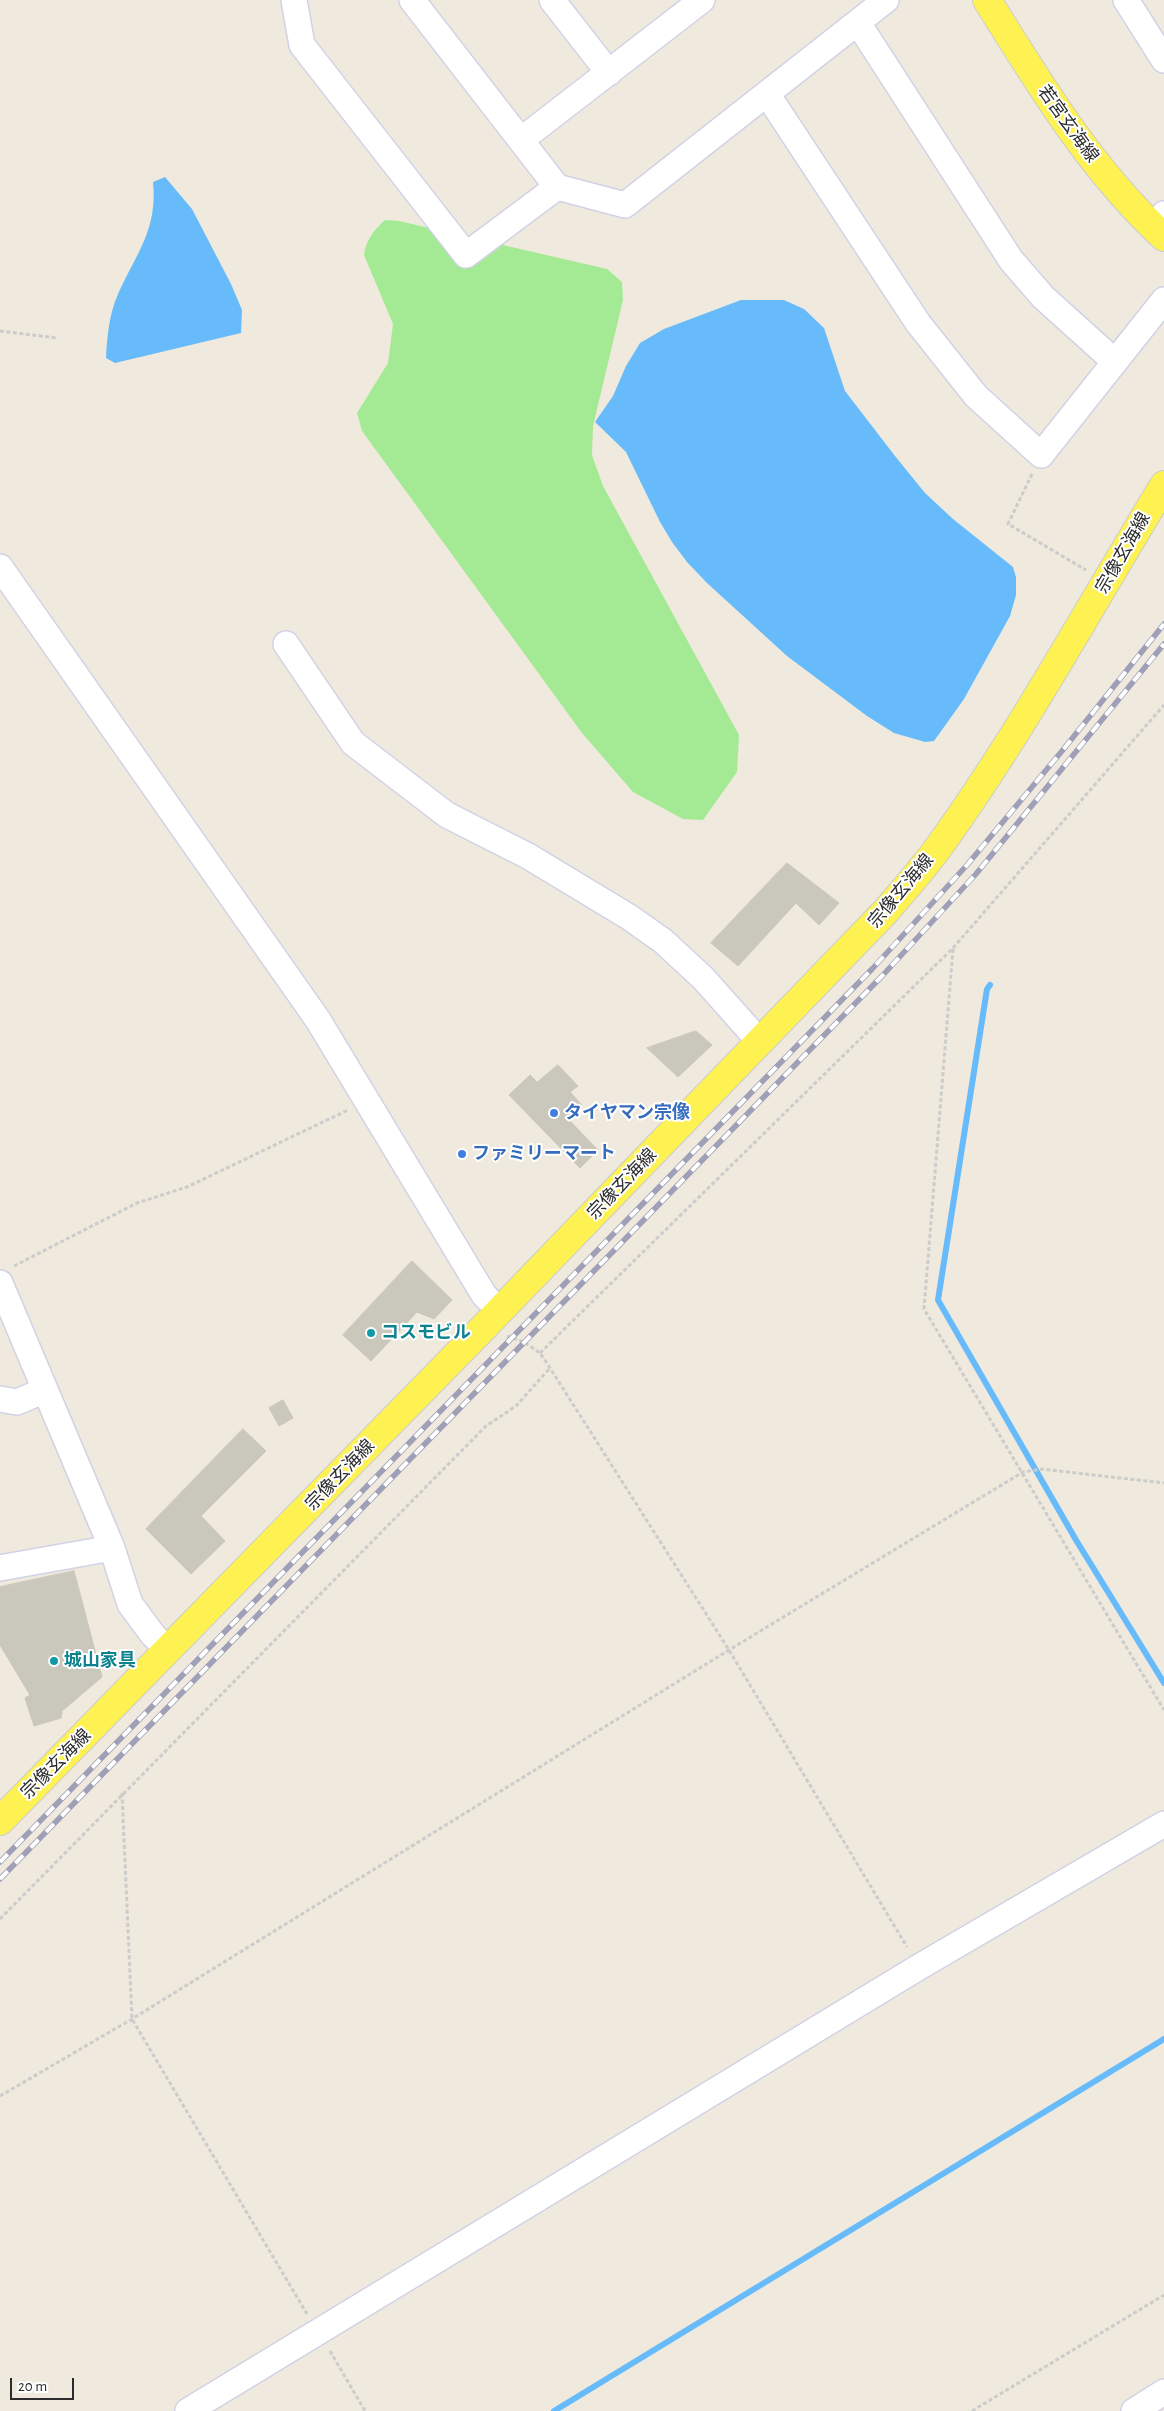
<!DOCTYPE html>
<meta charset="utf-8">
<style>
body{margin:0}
#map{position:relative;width:1164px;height:2411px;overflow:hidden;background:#efeadd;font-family:"Alegreya Sans",sans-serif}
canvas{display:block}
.scale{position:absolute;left:10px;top:2378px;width:64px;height:22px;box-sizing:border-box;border:2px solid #2c2c2c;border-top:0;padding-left:6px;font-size:15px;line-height:18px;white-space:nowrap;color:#2c2c2c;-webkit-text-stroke:4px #fff;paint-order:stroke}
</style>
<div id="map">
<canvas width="1164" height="2411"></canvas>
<div class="scale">20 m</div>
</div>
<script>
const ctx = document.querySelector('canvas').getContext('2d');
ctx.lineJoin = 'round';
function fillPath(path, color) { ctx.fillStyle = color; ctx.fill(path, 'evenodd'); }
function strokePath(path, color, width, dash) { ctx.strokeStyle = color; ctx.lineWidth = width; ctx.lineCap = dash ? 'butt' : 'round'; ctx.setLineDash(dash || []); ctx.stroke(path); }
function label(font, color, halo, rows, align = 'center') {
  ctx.font = font + ' "Alegreya Sans","Noto Sans JP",sans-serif'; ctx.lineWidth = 4; ctx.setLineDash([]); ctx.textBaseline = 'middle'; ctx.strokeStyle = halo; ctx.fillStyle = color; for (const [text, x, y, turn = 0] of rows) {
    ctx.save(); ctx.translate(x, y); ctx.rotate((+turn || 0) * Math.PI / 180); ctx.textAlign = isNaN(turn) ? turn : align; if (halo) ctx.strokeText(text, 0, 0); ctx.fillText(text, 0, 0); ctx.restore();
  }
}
const green = new Path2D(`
 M385 220 399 221 607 269 622 282 623 300 593 426 592 455 603 486 739 735 737 772 703 820 683 819 633 792 582 733 362 431 357 413 388 363 393 324 364 255C366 240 374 230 385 220Z`);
const water = new Path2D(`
 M165 177 192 209 231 284 242 310 241 333 115 363 106 358C107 338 109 314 118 294 136 254 158 229 153 182Z
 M741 300H784L804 309 824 328 845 391 895 456 925 493 953 519 1013 567 1016 577V595L1010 616 964 699 934 741 925 742 894 733 867 716 787 656 707 583 687 562 672 542 660 522 626 452 595 422 613 396 626 366 640 343 664 329Z`);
const stream = new Path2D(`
 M990 985 987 989 938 1300 1076 1540 1164 1683
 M554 2411 1164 2039`);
const building = new Path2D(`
 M787 863 839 903 819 925 796 903 738 966 711 943Z
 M696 1031 712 1045 678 1077 647 1048Z
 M558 1065 578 1086 570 1092 582 1105 568 1119 598 1150 580 1168 509 1095 530 1075 537 1082Z
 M412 1261 452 1300 434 1319 417 1312 371 1361 343 1335Z
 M283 1400 293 1418 279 1426 269 1408Z
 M243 1429 266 1451 201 1516 225 1541 191 1574 146 1529Z
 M74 1571 102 1677 62 1711 61 1718 34 1726 25 1698 30 1695 0 1645V1587Z`);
const path = new Path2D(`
 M0 331 57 338
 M1032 474 1008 524 1086 570
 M953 949 924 1309 1164 1710
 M14 1266 137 1203 187 1187 348 1110
 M507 1336 524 1342 540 1353 550 1368 729 1650 907 1947
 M540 1353 953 948 1164 705
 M122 1793 132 2019 307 2314
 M0 1919 486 1426 516 1406 550 1368
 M0 2096 132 2019 729 1650 1023 1472 1042 1469 1164 1483
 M330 2351 365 2411
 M972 2411 1164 2295`);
const street = new Path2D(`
 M294 0 302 45 466 255 557 187
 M412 0 557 187 625 205 886 0
 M552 0 609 73
 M1126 0 1164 60
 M858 23 1011 260 1043 297 1114 361
 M767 94 918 323 976 396 1041 455 1164 300
 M521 140 702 0
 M1152 227 1164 214
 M0 567 318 1020 484 1295 499 1310
 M286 644 353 743 447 815 528 856 629 917 663 941 703 978 760 1042
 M0 1283 112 1548 130 1604 153 1635 168 1650
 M0 1399 17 1402 45 1390
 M0 1568 112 1548
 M188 2411 919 1967 1164 1824
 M1134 2411 1164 2392`);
const primary = new Path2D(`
 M987 0C1039 83 1091 170 1164 237
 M0 1821 486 1325 885 912C903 891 922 870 938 848 1022 732 1090 606 1164 485`);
const rail = new Path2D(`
 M0 1862 873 968 967 865 1062 751 1164 624
 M0 1879 883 975 976 874 1164 644`);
const markers = [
 [554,1113,5,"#3f7fe0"],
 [462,1154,5,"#3f7fe0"],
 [371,1333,5,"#0f9aa8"],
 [54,1661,5,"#0f9aa8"]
];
const streetNames = [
 ["若宮玄海線",1068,124,54],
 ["宗像玄海線",1123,553,-60],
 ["宗像玄海線",901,891,-50],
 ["宗像玄海線",622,1184,-46],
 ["宗像玄海線",340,1475,-46],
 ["宗像玄海線",56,1764,-45]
];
const shopNames = [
 ["タイヤマン宗像",564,1113],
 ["ファミリーマート",472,1154]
];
const cultureNames = [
 ["コスモビル",381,1333],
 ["城山家具",64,1661]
];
fillPath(green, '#a4ea95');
fillPath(water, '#67bbfa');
strokePath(stream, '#67bbfa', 6);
fillPath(building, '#cac7bc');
strokePath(building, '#cbc7b6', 1);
strokePath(street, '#d2d2e6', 28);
strokePath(primary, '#ccc', 30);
strokePath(path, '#ccc', 3, [4, 2.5]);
strokePath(street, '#fff', 25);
strokePath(primary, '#fef253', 28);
strokePath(rail, '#9f9fb8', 5.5);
strokePath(rail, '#fff', 4, [11]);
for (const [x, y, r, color] of markers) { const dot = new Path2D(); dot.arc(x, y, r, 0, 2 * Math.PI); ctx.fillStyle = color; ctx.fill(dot); strokePath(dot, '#fff', 2); }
label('18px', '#2c2c2c', '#fff', streetNames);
label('bold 18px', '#366cbe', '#fff', shopNames, 'left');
label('bold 18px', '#0d838f', '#fff', cultureNames, 'left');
</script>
